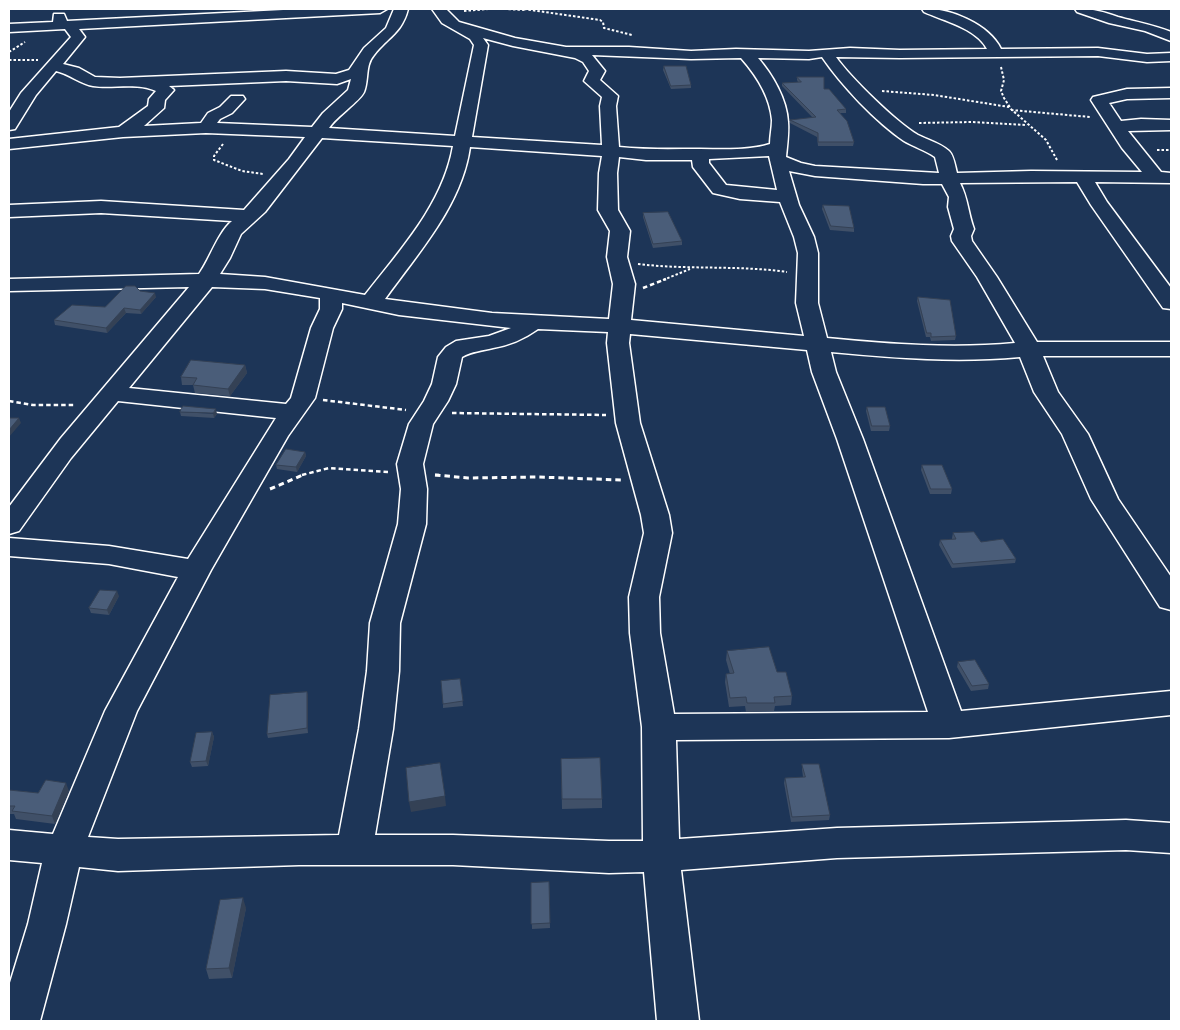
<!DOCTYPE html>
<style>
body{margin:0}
#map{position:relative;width:1180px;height:1030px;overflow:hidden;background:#1d3557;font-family:Mali,sans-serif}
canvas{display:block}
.frame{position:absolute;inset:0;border:10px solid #fff;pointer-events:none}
</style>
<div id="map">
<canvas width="1180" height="1030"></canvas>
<div class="frame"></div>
</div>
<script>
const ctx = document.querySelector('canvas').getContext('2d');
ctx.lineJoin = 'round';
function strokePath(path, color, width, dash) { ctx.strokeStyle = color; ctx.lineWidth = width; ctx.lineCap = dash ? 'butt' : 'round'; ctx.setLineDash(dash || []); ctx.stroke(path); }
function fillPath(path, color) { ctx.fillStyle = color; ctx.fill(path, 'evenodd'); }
const pathFar2 = new Path2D(`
 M504 9 525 10
 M524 9 600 20 603 22 604 28 632 35
 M464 11 488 9
 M9 52 25 42
 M9 60H38
 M1001 67 1004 80 1001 91 1004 98 1011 109 1046 140 1057 160
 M882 91 934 95 1009 107
 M1011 110 1090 117
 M919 123 973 122 1027 125
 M223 144 214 156V160L242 171 263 174
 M1157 150H1171
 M638 264C688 270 738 265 787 272
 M663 280 690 269`);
const pathFar1 = new Path2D(`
 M643 288 666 279
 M323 400 406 410
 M9 401 33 405H75
 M452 413 606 415
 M302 475 329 468 389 472
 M435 475H439`);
const path = new Path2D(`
 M435 475 468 478 537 477 621 480
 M270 489 305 474`);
const minor = new Path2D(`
 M303 9H387L380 13 79 29 85 37 63 64 79 68 95 77 120 78 286 71 336 74 349 70 364 48 386 28 394 9H408C402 33 388 37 374 55 365 65 369 80 364 92 360 101 336 117 329 128L455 136 474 45 470 39 442 23 432 9H446L459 22 515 38 566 47H629L691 51 736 49 809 51 850 48 900 50 987 49C976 28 944 21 924 12L922 9C948 7 989 24 1001 49L1098 48 1147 54 1171 53V61L1147 62 1098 56 900 58 836 57C851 78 896 122 918 135 928 140 940 143 949 151 954 156 955 166 957 173L1031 171 1142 172 1122 148 1091 100 1093 97 1127 89 1171 88V98L1127 99 1109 103 1121 121 1141 119 1171 120V130L1128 131 1161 172 1171 173V183L1095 182 1107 202 1171 288V309L1163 308 1091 205 1077 182 960 183C968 198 968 213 974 229L971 236 972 241 997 277 1037 342H1171V356H1043L1058 392 1088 434 1118 499 1171 577V610L1160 607 1091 499 1062 434 1034 392 1020 357C956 363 895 358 831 352L836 372 863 439 961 711 1171 691V715L949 738 676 740 679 839 837 828 1126 820 1171 823V853L1126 850 837 858 681 870 699 1021H657L644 872 609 873 453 865H299L118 871 79 867 66 924 40 1021H9V986L28 924 42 863 9 860V830L53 834 105 711 178 577 109 564 9 556V538L109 546 188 559 276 418 118 401 71 458 19 531 9 534V507L61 438 189 287 9 291V279L199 274C211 257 217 234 232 221L101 213 9 217V205L101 201 244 210 289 159 305 137 206 133 123 137 9 149V139L119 127 148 106 149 99 156 91C137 82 113 89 93 86 81 84 69 74 56 71L36 95 15 129 9 130V112L21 93 71 37 65 29 9 32V24L53 22 54 14H64L67 21ZM483 38 513 46 575 58 583 62 589 71 584 81 602 97 600 106 602 145 472 137 488 45ZM592 55 691 59 741 58C756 75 770 96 772 120 772 128 770 136 770 144 748 151 723 149 700 149 673 149 647 150 619 147L616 106 618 96 600 80 605 71ZM822 57C841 85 876 122 904 141 914 147 925 150 935 157L939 173 815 166 801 163 786 157C787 146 789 133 788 122 787 99 772 74 758 58L809 59ZM351 79 348 90 323 113 312 127 217 123 220 119 232 113 245 99 243 96H231L220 107 208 113 201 123 144 126 164 108 165 100 174 90 169 86 286 81 337 84ZM322 138 453 146C443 204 400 250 365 295L265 277 220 274 230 258 241 234 265 212ZM470 147 602 156 599 173 598 210 610 231 607 257 613 284 609 319 492 313 385 299C418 253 462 205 470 147ZM769 156 777 190 726 185 709 163V159ZM619 157 646 160H692L693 167 713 193 740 199 780 202 794 237 798 253 796 303 804 336 631 320 635 284 627 257 630 231 618 210 617 173ZM789 171 815 176 923 184H942L949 197 948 207 954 229 951 236 952 241 977 277 1015 343C952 349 889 344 827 338L818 303V253L814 237 799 205ZM212 287 265 289 320 298V309L311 328 291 398 286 404 129 388ZM342 303 399 315 511 328 489 336 456 341 446 347 438 357 432 384 424 401 409 424 397 464 401 489 398 524 370 623 367 671 359 729 339 835 118 839 88 837 137 711 211 570 288 436 315 398 333 328 342 309ZM538 329 608 332 607 343 616 423 641 515 644 533 629 597 630 633 642 727 643 841H609L453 835H375L393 729 399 671 400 623 426 524 427 489 423 464 433 424 448 401 456 384 462 357C472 351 482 351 493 348 510 345 524 339 538 329ZM630 334 807 350 812 372 837 439 928 712 674 714 660 633 659 597 672 533 669 515 640 423 629 343Z
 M1075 9C1091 8 1103 12 1118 17 1136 22 1154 25 1171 32V41L1145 31 1109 23 1077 12Z`);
const wall = new Path2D(`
 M664 66 691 85V88L671 89 663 70Z
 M797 77 824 89 846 109V113H840L854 142 853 146H818L817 137 790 123V120L813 118 782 86V83L798 82 797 80Z
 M823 205 854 228V232L830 230 822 209Z
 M643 213 682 241V245L653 248 643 217Z
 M140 291 156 297 141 314 126 313 107 333 55 325 54 320 105 307Z
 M918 297 956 336 955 340 931 341 930 337H926L917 301Z
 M245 365 247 373 230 396 195 393 193 385H182L181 377Z
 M867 407 890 426 889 431H871L866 411Z
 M180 412 217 414 214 418 181 416Z
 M305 452 306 456 297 472 277 469 276 465Z
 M922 465 952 489 951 494H930L921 470Z
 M953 533 981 542 1016 559 1015 563 952 568 939 545 940 540 952 539V538Z
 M119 596 109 615 91 613 89 608Z
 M727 651 777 672 792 696 791 705 775 706 774 711 746 712 745 706 729 707 725 682 726 674H730L726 660Z
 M958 662 989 684 988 689 971 691 957 667Z
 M460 679 463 706 443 708V704Z
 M307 692 308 697V733L268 738 267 734Z
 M212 732 214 737 208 766 192 767 190 762Z
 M561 759 602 799V808L562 809Z
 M802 764 830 815 829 820 791 822 784 783 785 778 803 777 802 769Z
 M9 790 38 793 69 791 55 824 16 819 14 814H9Z
 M549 882 550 928 532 929 531 883Z
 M246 908 232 978 209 979 206 969Z`);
const shadedWall = new Path2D(`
 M155 293 156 297 141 314 140 310Z
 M124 308 126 313 107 333 106 328Z
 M245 365 247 373 230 396 228 389Z
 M216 409 217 414 214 418 213 413Z
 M19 418 21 423 9 437V430Z
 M305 452 306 456 297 472 296 467Z
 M117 591 119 596 109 615 107 610Z
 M307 692 308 697V733L307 728Z
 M212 732 214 737 208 766 206 761Z
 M66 783 69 791 55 824 52 816Z
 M445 796 446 806 411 812 409 802Z
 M243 898 246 908 232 978 229 968Z`);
const building = new Path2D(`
 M664 66H686L691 85 671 86Z
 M797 77H824V89H829L846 109 837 110 847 121 854 142H818V133L790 120 816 117 782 83 801 82Z
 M823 205 849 206 854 228 831 226Z
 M668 212 682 241 653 244 643 213Z
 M126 286H135L140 291 155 293 140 310 124 308 106 328 54 320 72 305 105 307Z
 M918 297 950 300 956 336 931 337V333H927Z
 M191 360 245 365 228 389 193 385 197 378 181 377Z
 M183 406 216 409 213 413 180 412Z
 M867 407H885L890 426H872Z
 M9 418H19L9 430Z
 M286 449 305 452 296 467 276 465Z
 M922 465H942L952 489H931Z
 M974 532 981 542 1003 539 1016 559 953 564 940 540 956 539 953 533Z
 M100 590 117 591 107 610 89 608Z
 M769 647 777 672H786L792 696 774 697 775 703H747L746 697 730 698 726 674 734 673 727 651Z
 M975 660 989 684 972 686 958 662Z
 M460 679 463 701 443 704 441 681Z
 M307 692V728L267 734 270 695Z
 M212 732 206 761 190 762 196 733Z
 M600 758 602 799H562L561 759Z
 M440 763 445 796 409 802 406 768Z
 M802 764H819L830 815 792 817 785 778 805 777Z
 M46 780 66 783 52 816 12 811 15 806H9V790L38 793Z
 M549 882 550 923 531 924V883Z
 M243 898 229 968 206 969 220 900Z`);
strokePath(minor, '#fff', 3);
strokePath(pathFar2, '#fff', 2, [2.5, 2]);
strokePath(pathFar1, '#fff', 2.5, [4.5, 3]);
strokePath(path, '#fff', 3, [5.5, 4]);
fillPath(minor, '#1d3557');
fillPath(wall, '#405068');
fillPath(shadedWall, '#344155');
fillPath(building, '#4a5d79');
strokePath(building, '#344155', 1);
</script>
